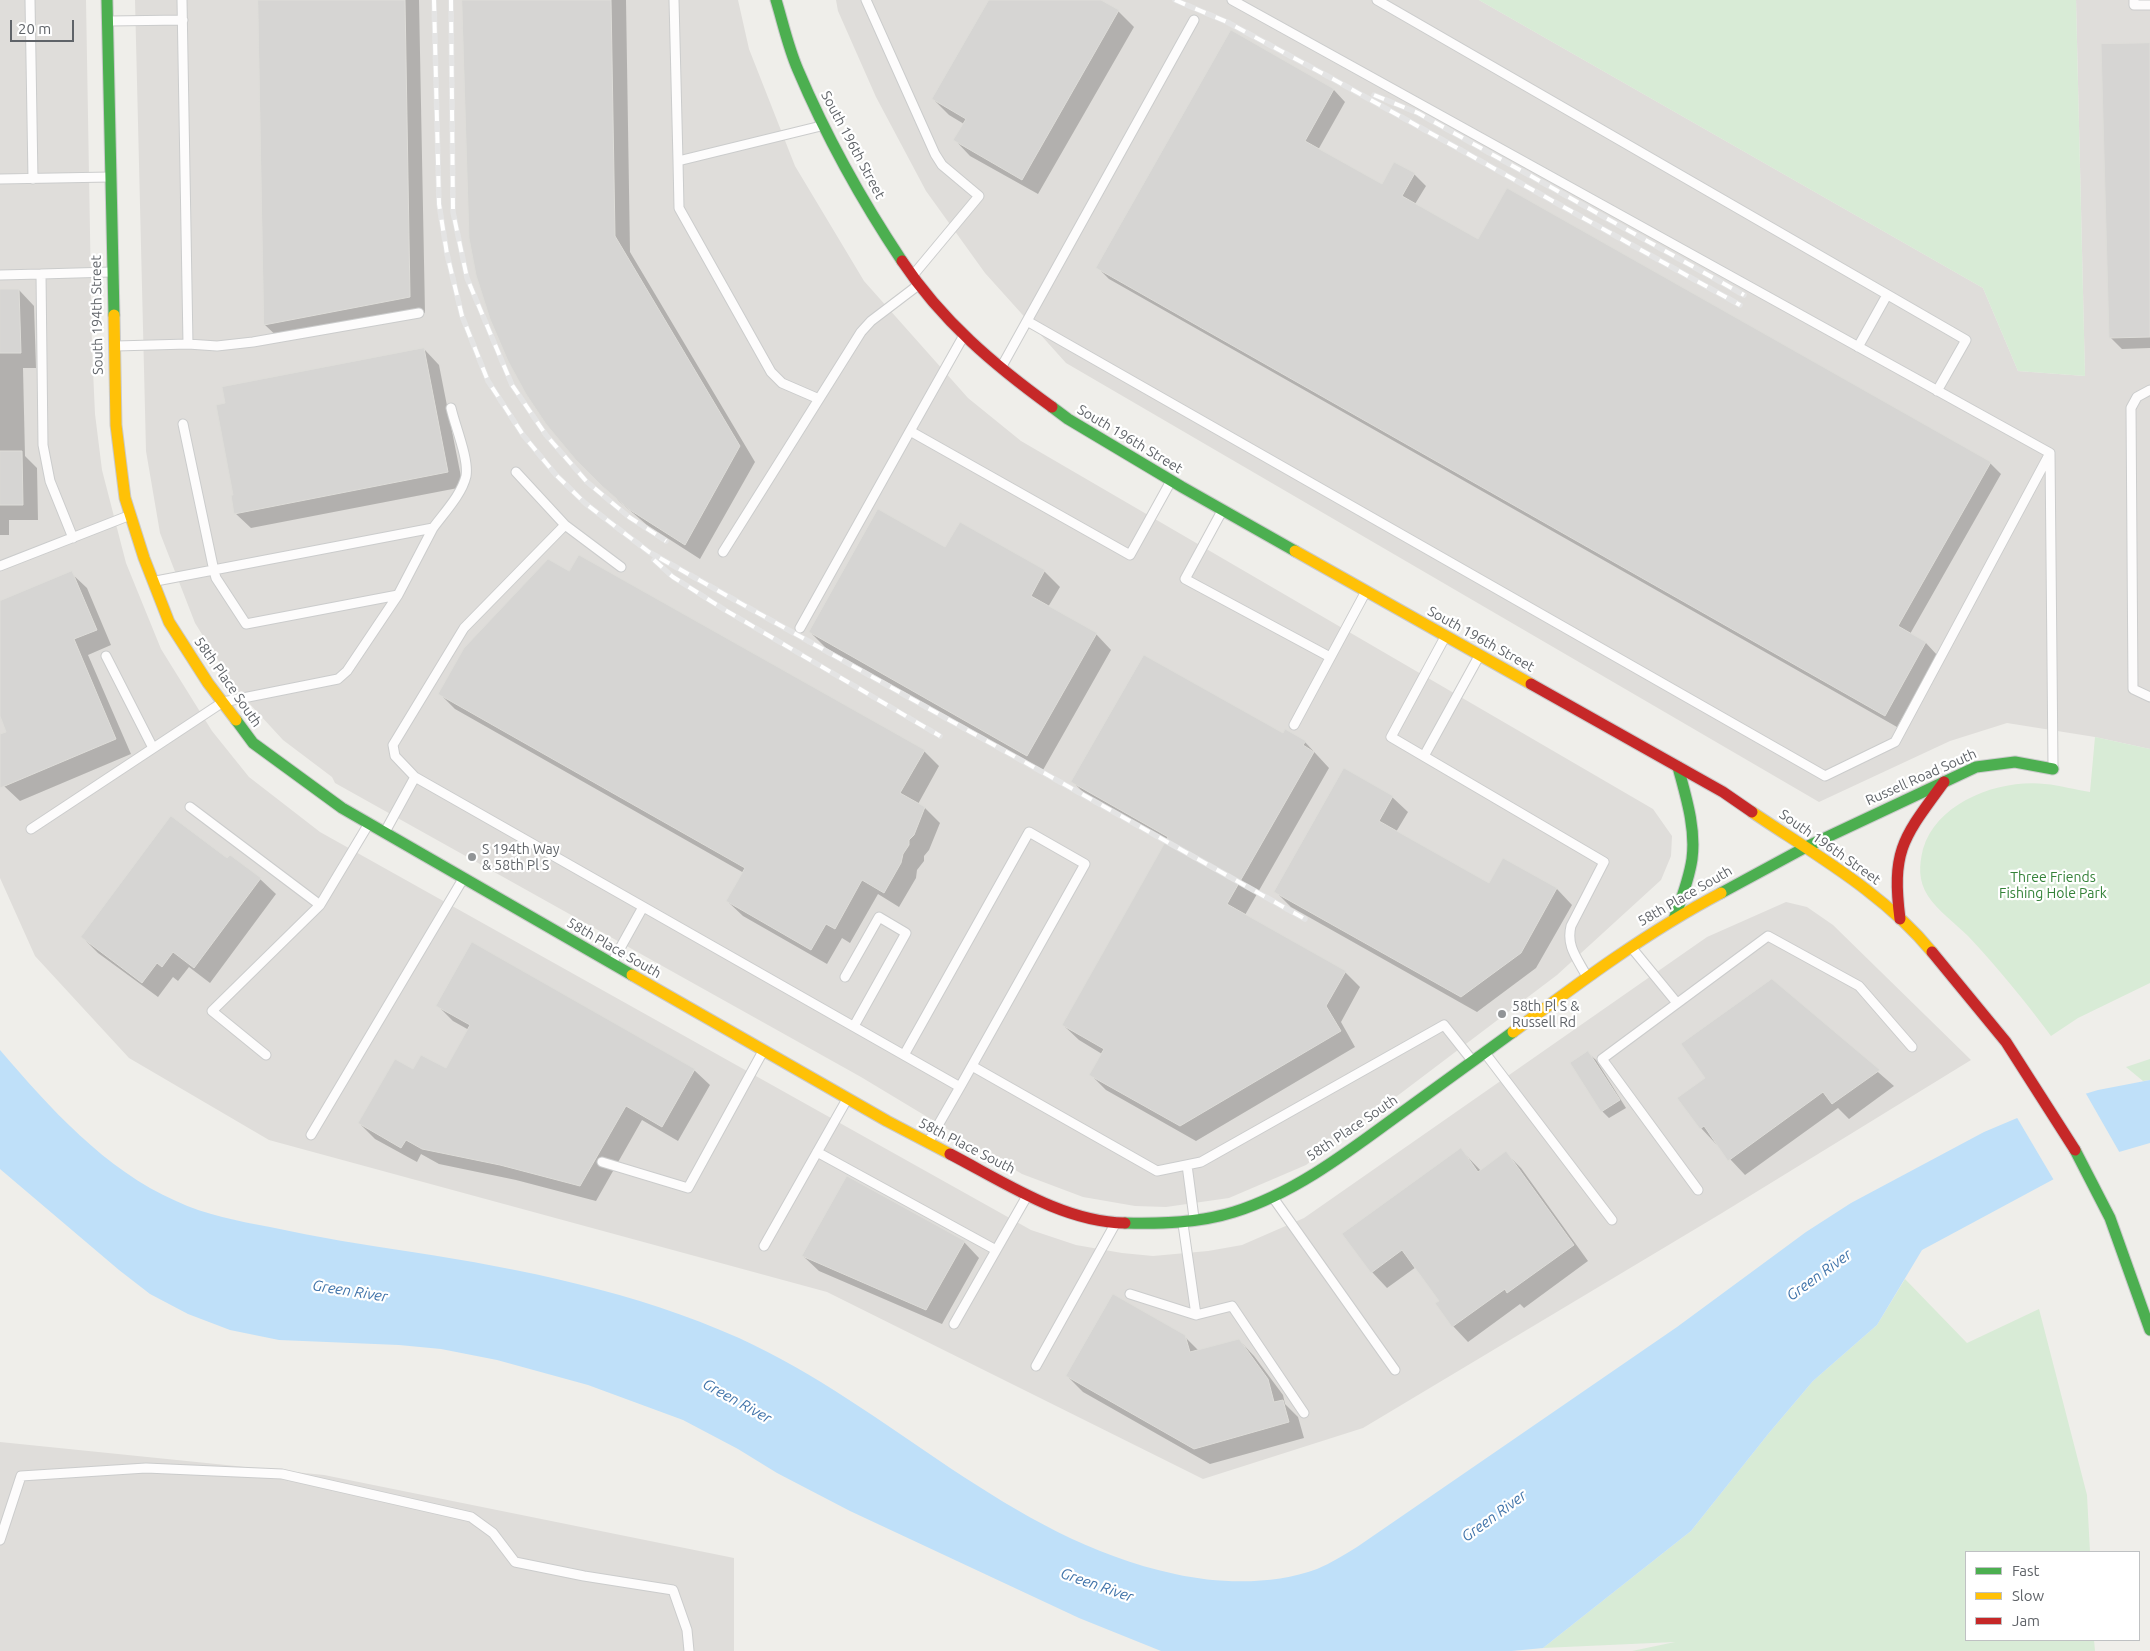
<!DOCTYPE html>
<style>
body{margin:0}
#map{position:relative;width:2150px;height:1651px;overflow:hidden;background:#efeeea;font-family:Ubuntu,sans-serif}
canvas{display:block}
.legend{position:absolute;left:1965px;top:1551px;width:175px;height:90px;box-sizing:border-box;background:#fff;border:1px solid #bfc1c3;margin:0;padding:6px 9px;list-style:none;font-size:15px;color:#5f6368}
.legend li{display:flex;align-items:center;gap:10px;height:25px}
.legend b{width:25px;border:1px solid #bfc1c3}
.scale{position:absolute;left:10px;top:20px;width:64px;height:22px;box-sizing:border-box;border:2px solid #5f6368;border-top:0;padding-left:6px;font-size:15px;line-height:18px;white-space:nowrap;color:#5f6368;-webkit-text-stroke:4px #fff;paint-order:stroke}
</style>
<div id="map">
<canvas width="2150" height="1651"></canvas>
<ul class="legend">
<li><b style="height:6px;background:#4caf50"></b>Fast</li>
<li><b style="height:6px;background:#ffc107"></b>Slow</li>
<li><b style="height:6px;background:#c62828"></b>Jam</li>
</ul>
<div class="scale">20 m</div>
</div>
<script>
const ctx = document.querySelector('canvas').getContext('2d');
ctx.lineJoin = 'round';
function fillPath(path, color) { ctx.fillStyle = color; ctx.fill(path, 'evenodd'); }
function strokePath(path, color, width, dash) { ctx.strokeStyle = color; ctx.lineWidth = width; ctx.lineCap = dash ? 'butt' : 'round'; ctx.setLineDash(dash || []); ctx.stroke(path); }
function label(font, color, halo, rows, align = 'center') {
  ctx.font = font + ' Ubuntu,sans-serif'; ctx.lineWidth = 4.5; ctx.setLineDash([]); ctx.textBaseline = 'middle'; ctx.strokeStyle = halo; ctx.fillStyle = color; for (const [text, x, y, turn = 0] of rows) {
    ctx.save(); ctx.translate(x, y); ctx.rotate((+turn || 0) * Math.PI / 180); ctx.textAlign = isNaN(turn) ? turn : align; if (halo) ctx.strokeText(text, 0, 0); ctx.fillText(text, 0, 0); ctx.restore();
  }
}
const industrial = new Path2D(`
 M0 0H86L92 349 95 414 102 470 126 563 161 649 212 731 249 777 320 832 1031 1230 1076 1245 1122 1253 1153 1256 1208 1251 1242 1245 1304 1218 1707 937 1786 902 1807 907 1833 925 1971 1060 1722 1213 1363 1428 1203 1479 827 1292 269 1140 129 1058 35 956 0 878Z
 M135 0H738L749 49 795 166 864 281 968 398 1021 441 1653 809 1672 836 1671 856 1661 880 1557 975 1306 1165 1229 1198 1166 1207 1135 1206 1083 1197 1022 1174 861 1077 335 783 332 777 283 740 236 689 195 623 160 533 146 451Z
 M836 0H1479L1983 288 2018 371 2085 376 2076 0H2150V749L2095 737 2007 723 1950 741 1819 802 1066 363 985 273 926 191 876 97 838 11Z
 M0 1442 324 1475 734 1558V1651H0Z`);
const green = new Path2D(`
 M1479 0H2076L2085 376 2018 371 1983 288Z
 M2095 737 2150 749V983L2078 1018 2051 1036C2024 1000 1999 969 1968 936 1956 924 1937 910 1928 896 1918 881 1919 865 1923 849 1937 802 1999 779 2045 784 2060 785 2075 790 2090 792Z
 M2150 1059V1080L2143 1081 2126 1067Z
 M1905 1279 1967 1343 2039 1309 2087 1495 2090 1552H1966V1640H2094L2095 1651H1632L1675 1642 1543 1648 1691 1531 1769 1433 1813 1381 1877 1325Z`);
const water = new Path2D(`
 M0 1050C49 1107 105 1170 176 1201 206 1215 238 1221 270 1227 317 1237 364 1245 412 1252 523 1269 636 1292 739 1338 891 1407 1007 1538 1175 1574 1220 1584 1274 1585 1317 1569 1331 1563 1344 1555 1357 1547L1677 1327 1806 1232 1851 1203 1984 1132 2048 1105 2098 1090 2150 1080V1143L2119 1152 2054 1179 1922 1250 1877 1325 1813 1381 1769 1433 1691 1531 1543 1648 1512 1651H1161L1079 1618 850 1511 777 1473 738 1449 683 1420 588 1385 497 1360 441 1349 399 1345 279 1340 230 1330 188 1314 150 1294 119 1270 0 1169Z`);
const pier = new Path2D(`
 M2085 1092 2121 1155 2055 1182 2016 1116 2048 1103Z`);
const shadow = new Path2D(`
 M259 0H419L425 313 281 340 265 325Z
 M463 0H626L630 252 755 462 700 559 647 525 619 501 576 459Z
 M990 0H1098L1118 11 1134 27 1038 194 970 156 955 140 964 124 949 115 933 99Z
 M1232 32 1334 90 1345 102 1318 150 1382 186 1414 174 1426 186 1415 204 1479 241 1990 463 2001 474 1910 634 1926 643 1937 655 1897 727 1109 279 1098 268Z
 M2150 44V348L2122 349 2110 337Z
 M19 290 34 306 36 368H23L25 456 37 468 38 520H9V535H0V291Z
 M424 349 439 365 463 487 251 528 235 513V496Z
 M946 549 1044 571 1060 587 1048 607 1096 634 1111 650 1043 770 826 648 810 632Z
 M71 573 87 588 111 645 88 655 131 754 20 801 4 786 0 776V736L8 732 0 713V603Z
 M440 694 924 751 939 766 918 804 925 808 940 823 929 850 924 856V861L917 870 916 878 899 907 878 894 850 943 842 938 827 964 743 916 727 901 744 873 455 709Z
 M1283 735 1305 742 1329 768 1245 915 1345 972 1360 987 1341 1022 1355 1047 1196 1141 1106 1090 1091 1075 1102 1054 1079 1040 1063 1025 1167 842 1088 797 1073 782Z
 M1392 797 1408 812 1396 832 1489 884 1503 859 1557 889 1572 905 1536 968 1477 1012 1291 907 1276 892Z
 M230 856 260 879 276 894 210 983 189 967 178 981 173 977 158 997 98 953 82 937 227 860Z
 M1772 980 1894 1086 1849 1119 1838 1108 1745 1175 1701 1128 1707 1078Z
 M438 1006 694 1070 710 1085 678 1141 642 1120 596 1201 516 1180 439 1164 421 1154 417 1162 375 1139 359 1123 413 1071 446 1070 469 1030 453 1021Z
 M1588 1053 1596 1060 1626 1108 1609 1118 1602 1111Z
 M1461 1150 1481 1171 1506 1153 1521 1168 1588 1261 1524 1308 1520 1304 1468 1342 1453 1326 1436 1304 1440 1301 1416 1267 1387 1288 1372 1272Z
 M964 1242 979 1258 942 1324 819 1271 803 1256Z
 M1184 1336 1199 1351 1239 1340 1254 1356 1283 1395 1285 1404 1298 1417 1304 1438 1210 1464 1083 1392 1067 1376Z`);
const building = new Path2D(`
 M258 0H405L410 297 264 325Z
 M462 0H611L615 236 740 446 685 545 630 510 602 486 576 460 546 424 526 394 508 361 490 319 476 275 469 238Z
 M989 0H1101L1119 10 1022 180 953 140 966 119 932 99Z
 M1231 30 1334 89 1305 141 1382 184 1394 162 1415 173 1402 196 1478 239 1507 188 1991 462 1898 626 1926 642 1885 716 1096 268Z
 M2150 43V337L2109 338 2101 44Z
 M0 289H19L21 353H0Z
 M424 348 448 472 234 514 231 495H233L216 405 225 403 222 387Z
 M0 451H22L23 505H0Z
 M878 509 945 547 960 522 1045 570 1031 596 1097 633 1027 756 809 632Z
 M579 555 925 750 900 793 925 807 914 835 909 840V845L903 854 901 863 884 893 862 880 835 929 826 924 811 950 726 901 745 868 438 694 464 648 548 559 569 571Z
 M72 571 97 630 74 639 116 739 0 788V734L6 732 0 716V601Z
 M1144 655 1283 733 1285 729 1306 741 1303 745 1314 752 1227 904 1346 971 1326 1006 1341 1031 1180 1126 1089 1075 1104 1049 1062 1025 1168 837 1071 782Z
 M1344 768 1393 796 1379 821 1489 883 1503 858 1557 888 1521 953 1461 997 1274 892Z
 M171 816 227 858 230 855 261 878 194 968 173 952 162 967 157 963 142 983 81 937Z
 M472 942 695 1069 662 1127 626 1106 580 1186 500 1165 422 1149 406 1140 401 1148 358 1123 395 1059 413 1069 421 1055 446 1068 470 1025 436 1006Z
 M1772 979 1880 1070 1832 1104 1823 1092 1728 1161 1704 1126 1700 1129 1677 1098 1705 1078 1681 1044Z
 M1588 1051 1620 1100 1601 1112 1570 1063Z
 M1461 1148 1478 1172 1506 1151 1574 1245 1507 1293 1505 1289 1452 1327 1435 1303 1439 1301 1402 1250 1371 1273 1342 1234Z
 M847 1176 965 1241 926 1310 802 1256Z
 M1113 1294 1185 1335 1190 1352 1239 1339 1268 1379 1274 1402 1283 1400 1289 1422 1194 1449 1066 1376Z`);
const lane = new Path2D(`
 M30 0 33 179
 M674 0 678 161
 M866 0 935 154 942 165 979 196 914 274
 M1232 0 2050 453
 M1377 0 1966 340 1937 391
 M2134 0V5H2150
 M110 21 183 20
 M0 179 110 177
 M41 274 111 272
 M0 275 41 274 43 445 50 481 73 538
 M1027 321 1825 776 1895 742 2050 453 2053 766
 M963 337 910 431 1130 555 1171 481
 M188 344 217 346 253 342 419 313
 M116 346 188 344 182 0
 M1858 347 1887 295
 M1002 366 1194 20
 M2150 390 2137 397 2131 408 2133 689 2150 697
 M819 399 782 383 771 372 679 208 678 161 821 126
 M183 424 214 571 216 578 246 624 398 595
 M516 472 565 525 621 567
 M1222 511 1185 579 1330 657
 M723 552 861 332 871 321 917 286
 M0 566 128 516
 M156 581 433 528C444 513 462 494 466 476 469 459 455 426 451 408
 M800 628 910 431
 M1445 637 1391 737 1604 862 1571 926C1566 946 1577 958 1586 975
 M106 656 153 748
 M1294 725 1365 593
 M1424 756 1478 658
 M415 777 395 756 393 745 464 628 565 525
 M190 807 320 905
 M31 829 223 702 338 679 347 671 398 595 433 528
 M386 830 415 777 960 1087 929 1141
 M1631 947 1677 1003
 M613 961 643 907
 M845 977 879 917 906 933 854 1026
 M1485 1053 1612 1220
 M266 1055 212 1011 320 905 368 825
 M904 1055 1029 832 1085 864 960 1087
 M972 1066 1157 1171 1201 1162 1444 1025 1471 1059
 M311 1135 463 879
 M817 1152 996 1250
 M602 1162 688 1188 762 1053
 M1187 1165 1194 1218
 M1698 1190 1602 1059 1768 936 1859 986 1912 1047
 M1274 1199 1395 1370
 M1183 1224 1196 1315
 M764 1246 846 1101
 M1130 1294 1196 1315 1232 1306 1304 1413
 M954 1324 1027 1196
 M1036 1366 1114 1226
 M0 1540 21 1476 146 1468 282 1474 471 1517 493 1533 515 1562 584 1576 673 1590 687 1630 689 1651`);
const fast = new Path2D(`
 M107 0 114 315
 M776 0C783 23 788 47 798 70 826 136 862 201 902 261
 M1052 407 1068 419 1182 487 1295 551
 M236 720 253 743 342 808 632 975
 M1721 893 1806 847 1976 767 2015 762 2053 769
 M1674 919C1681 900 1689 880 1692 859 1696 828 1686 797 1678 767
 M2075 1150 2110 1218 2150 1330
 M1125 1223C1161 1224 1199 1223 1234 1212 1292 1194 1344 1155 1393 1119 1433 1090 1473 1061 1513 1032`);
const slow = new Path2D(`
 M114 315 116 425 125 498 144 558 169 622 208 683 236 720
 M1295 551 1531 684
 M1752 812C1814 854 1884 893 1932 952
 M632 975 887 1121 950 1154
 M1513 1032C1580 982 1647 932 1721 893`);
const jam = new Path2D(`
 M902 261C942 321 994 365 1052 407
 M1531 684 1723 792 1752 812
 M1900 919C1891 849 1904 837 1944 782
 M1932 952 2006 1042 2075 1150
 M950 1154C1004 1182 1063 1222 1125 1223`);
const rail = new Path2D(`
 M434 0 439 204 447 254 462 316 488 381 523 435 556 475 586 504 649 552 1305 919
 M451 0 453 212 467 278 512 385 546 435 587 482 629 517 666 541
 M1175 0 1227 22 1333 79 1740 305
 M1374 95 1418 113 1744 295
 M654 560 673 577 725 610 940 736`);
const markers = [
 [472,857,5,"#919496"],
 [1502,1014,5,"#919496"]
];
const streetNames = [
 ["South 196th Street",853,145,62],
 ["South 194th Street",97,315,-91],
 ["South 196th Street",1130,439,31],
 ["South 196th Street",1481,639,29],
 ["58th Place South",228,682,55],
 ["Russell Road South",1921,777,-24],
 ["South 196th Street",1830,847,35],
 ["58th Place South",1685,896,-30],
 ["58th Place South",614,948,30],
 ["58th Place South",1352,1128,-34],
 ["58th Place South",967,1146,27]
];
const poiNames = [
 ["S 194th Way",482,849],
 ["& 58th Pl S",482,865],
 ["58th Pl S &",1512,1006],
 ["Russell Rd",1512,1022]
];
const parkNames = [
 ["Three Friends",2053,877],
 ["Fishing Hole Park",2053,893]
];
const waterNames = [
 ["Green River",1819,1275,-36],
 ["Green River",350,1291,9],
 ["Green River",737,1401,29],
 ["Green River",1494,1516,-36],
 ["Green River",1097,1585,19]
];
fillPath(industrial, '#dfddda');
fillPath(green, '#d8ebd6');
fillPath(water, '#bfe0f9');
fillPath(pier, '#efeeea');
fillPath(shadow, '#0003');
fillPath(building, '#d6d5d3');
strokePath(building, '#deddd9', 1);
strokePath(lane, '#cbcccc', 11);
strokePath(fast, '#cacacb', 13);
strokePath(slow, '#cacacb', 13);
strokePath(jam, '#cacacb', 13);
strokePath(lane, '#fdfcfc', 9);
strokePath(fast, '#4caf50', 11);
strokePath(slow, '#ffc107', 11);
strokePath(jam, '#c62828', 11);
strokePath(rail, '#e4e4e4', 5.5);
strokePath(rail, '#fff', 4, [11]);
for (const [x, y, r, color] of markers) { const dot = new Path2D(); dot.arc(x, y, r, 0, 2 * Math.PI); ctx.fillStyle = color; ctx.fill(dot); strokePath(dot, '#fff', 2); }
label('14px', '#5f6368', '#fff', streetNames);
label('14px', '#5f6368', '#fff', poiNames, 'left');
label('14px', '#348238', '#fff', parkNames);
label('italic 15px', '#4174aa', '#fff', waterNames);
</script>
